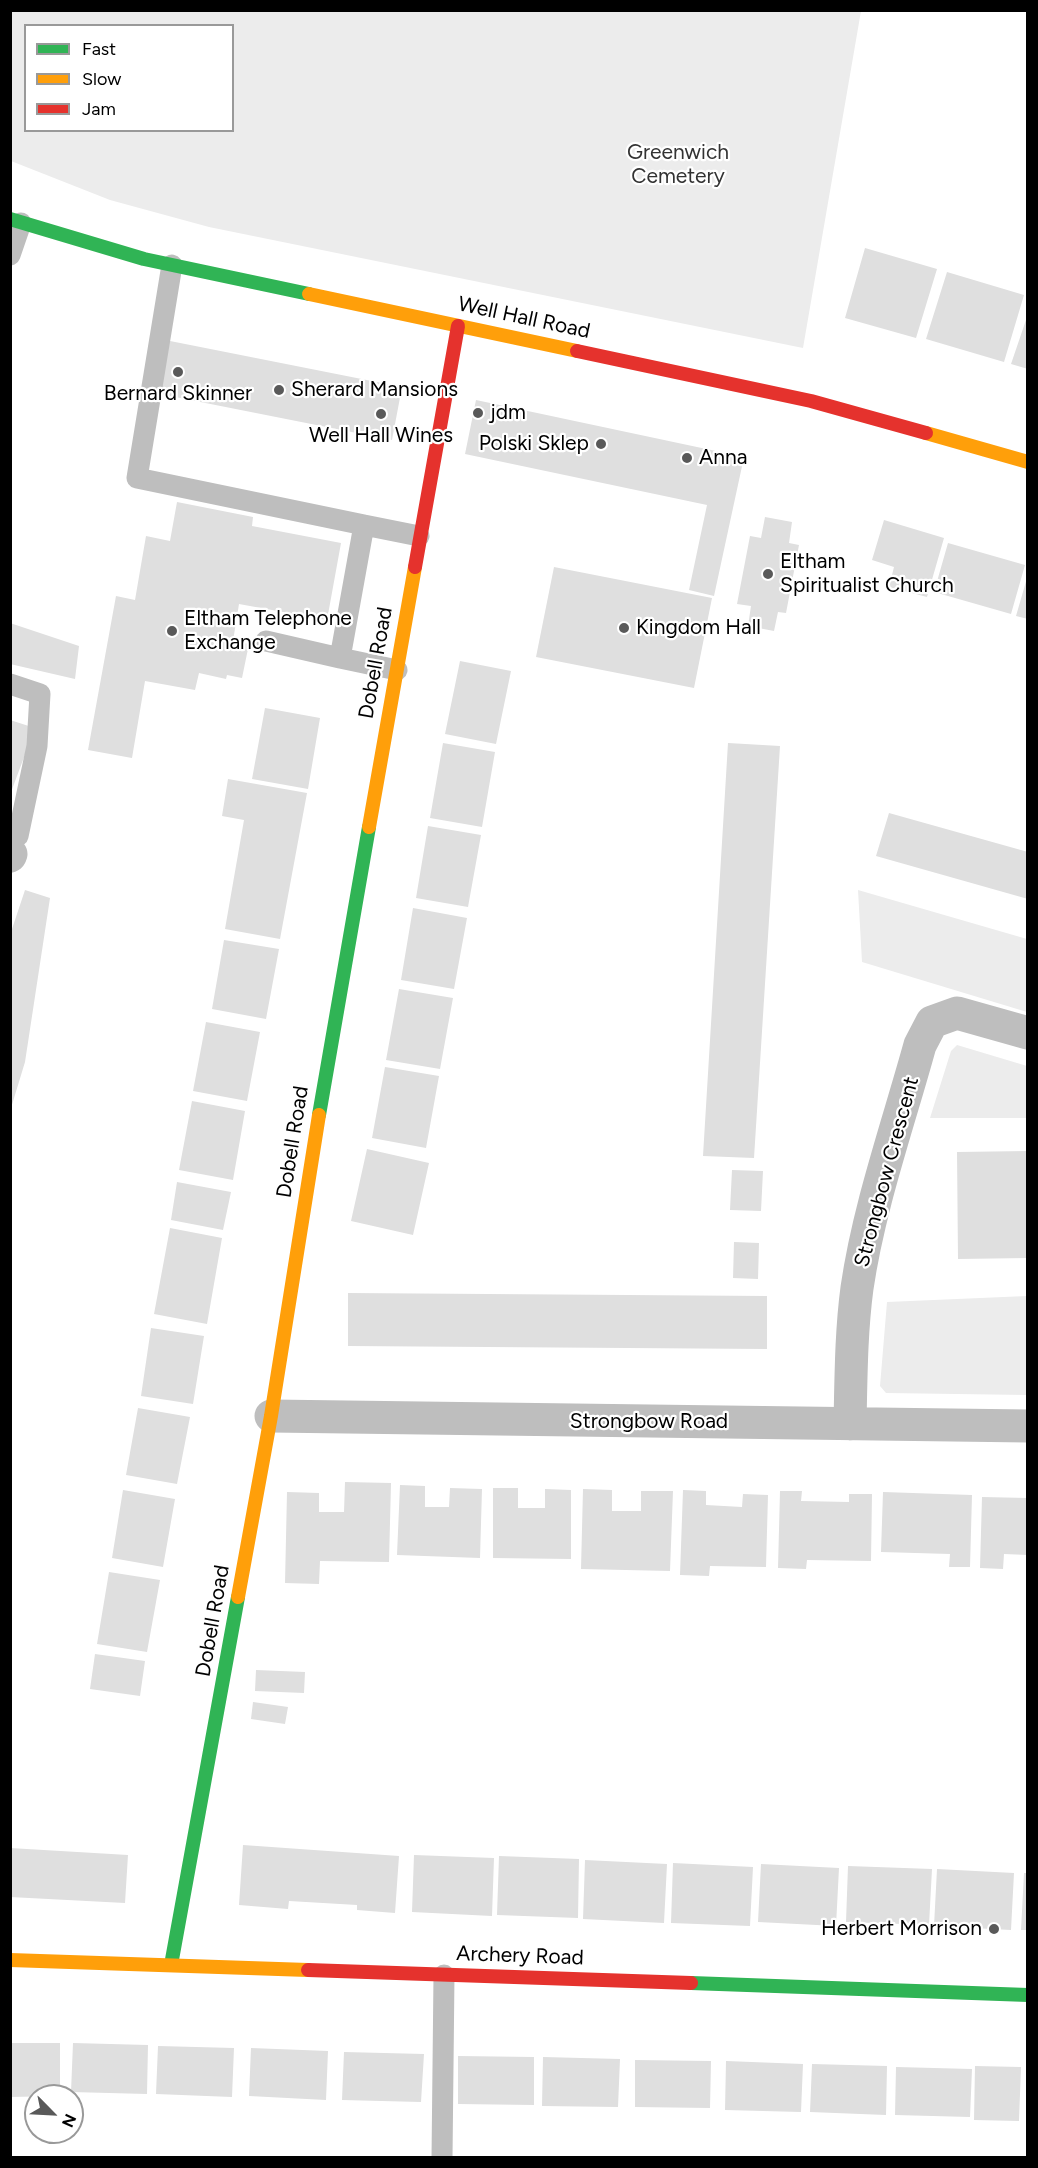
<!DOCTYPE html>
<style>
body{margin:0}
#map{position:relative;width:1038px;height:2168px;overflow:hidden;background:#fff;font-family:Figtree,sans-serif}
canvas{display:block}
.frame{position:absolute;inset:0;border:12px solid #000;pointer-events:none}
.legend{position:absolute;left:24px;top:24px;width:210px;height:108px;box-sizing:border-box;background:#fff;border:2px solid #999;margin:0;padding:8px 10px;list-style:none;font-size:18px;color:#000}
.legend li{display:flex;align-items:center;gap:12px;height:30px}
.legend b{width:30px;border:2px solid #999}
.north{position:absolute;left:24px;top:2084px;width:60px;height:60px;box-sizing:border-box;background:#fff;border:2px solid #999;border-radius:50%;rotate:114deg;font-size:16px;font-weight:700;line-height:24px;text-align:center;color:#000}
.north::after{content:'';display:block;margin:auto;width:21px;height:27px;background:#595959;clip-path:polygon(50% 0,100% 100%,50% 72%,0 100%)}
</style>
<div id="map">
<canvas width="1038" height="2168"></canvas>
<div class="frame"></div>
<ul class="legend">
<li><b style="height:8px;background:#30b455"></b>Fast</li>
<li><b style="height:8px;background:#ff9f0a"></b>Slow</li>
<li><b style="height:8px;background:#e5322d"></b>Jam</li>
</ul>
<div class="north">N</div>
</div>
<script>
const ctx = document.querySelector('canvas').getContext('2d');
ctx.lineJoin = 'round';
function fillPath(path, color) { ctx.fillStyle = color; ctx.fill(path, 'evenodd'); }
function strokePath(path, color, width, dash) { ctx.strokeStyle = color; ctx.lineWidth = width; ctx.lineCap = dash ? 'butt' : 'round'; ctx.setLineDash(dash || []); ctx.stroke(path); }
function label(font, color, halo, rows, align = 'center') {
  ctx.font = font + ' Figtree,sans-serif'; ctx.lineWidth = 4.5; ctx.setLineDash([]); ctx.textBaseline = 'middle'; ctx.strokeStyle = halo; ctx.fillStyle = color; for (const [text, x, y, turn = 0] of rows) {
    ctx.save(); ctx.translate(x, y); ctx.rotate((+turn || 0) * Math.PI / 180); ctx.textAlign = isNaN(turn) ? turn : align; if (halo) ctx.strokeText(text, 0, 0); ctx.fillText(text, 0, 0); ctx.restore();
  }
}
const green = new Path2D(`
 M10 11H861L803 348 209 227 110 200 11 161ZM26 26H232V130H26Z
 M858 890 1027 939V1012L862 962Z
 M957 1045 1027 1066V1118H930L951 1051Z
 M1027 1296V1395L886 1393 880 1386 887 1302Z`);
const building = new Path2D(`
 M865 248 937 269 916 338 845 318Z
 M947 272 1024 295 1004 362 926 339Z
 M1027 317H1028V369L1011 364Z
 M165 340 402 387 392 440 155 393Z
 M476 400 744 457 714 596 689 590 707 505 465 454Z
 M177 502 253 517 252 526 341 543 327 620 239 604 233 641 249 644 242 678 227 675 226 679 199 673 195 690 145 681 132 758 88 750 116 596 135 600 146 536 170 541Z
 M765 517 792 522 789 543 799 545 786 613 778 612 774 631 748 626 751 606 737 604 750 536 761 538Z
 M884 520 944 538 927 597 889 587 894 567 872 560Z
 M948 543 1025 565 1011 614 934 592Z
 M554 567 712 598 694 688 536 657Z
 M1027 578H1028V619L1016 616Z
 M10 623 79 646 75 679 10 664Z
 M460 661 511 671 496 744 445 734Z
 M265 708 320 718 308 789 252 779Z
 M10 720 35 728 11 792H10Z
 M443 743 495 752 482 827 430 818Z
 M728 743 780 746 754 1158 703 1156Z
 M228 779 307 793 280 939 225 929 244 820 222 816Z
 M889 813 1028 852V899L876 856Z
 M428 826 481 835 468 907 416 898Z
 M25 890 50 898 25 1062 11 1108 10 935Z
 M413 908 467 918 454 989 401 980Z
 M224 940 279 949 266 1019 212 1009Z
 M399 989 453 998 440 1069 386 1060Z
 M206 1022 260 1032 247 1101 193 1091Z
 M385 1067 439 1076 426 1148 372 1138Z
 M192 1101 245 1111 233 1180 179 1170Z
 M367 1149 429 1163 413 1235 351 1221Z
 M1028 1151V1258L958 1259 957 1152Z
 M732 1170 763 1171 761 1211 730 1210Z
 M177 1182 231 1192 223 1230 171 1220Z
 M170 1228 222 1238 207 1324 154 1314Z
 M734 1242 759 1243 758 1279 733 1278Z
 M348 1293 767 1296V1349L348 1346Z
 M151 1328 204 1336 193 1404 141 1396Z
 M138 1408 190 1417 177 1484 126 1475Z
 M345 1482 391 1483 389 1562 320 1561 319 1584 285 1583 287 1492 319 1493V1512H344Z
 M400 1485 425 1486V1507H449L450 1488 482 1489 480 1558 397 1555Z
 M493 1488H518V1508H545V1489L571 1490V1559L493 1558Z
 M583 1489 612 1490V1511H641V1491H673L670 1571 581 1569Z
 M123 1490 175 1499 163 1567 112 1558Z
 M683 1490 706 1491V1505L742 1507 743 1494 768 1495 766 1567 710 1566 709 1576 680 1575Z
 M780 1491H802L801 1501 849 1502V1494H872L871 1561 807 1560 806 1569 778 1568Z
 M883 1492 972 1495 970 1567H949L950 1554 881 1552Z
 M982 1497 1028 1498V1555L1004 1554 1003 1569 980 1568Z
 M109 1572 160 1580 147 1652 97 1644Z
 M95 1654 145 1661 140 1696 90 1689Z
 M256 1670 305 1672 304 1693 255 1691Z
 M253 1702 288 1707 285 1724 251 1719Z
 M243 1845 399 1856 395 1913 357 1910V1905L289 1901 288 1909 239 1905Z
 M10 1848 128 1855 125 1903 10 1897Z
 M414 1855 494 1858 492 1916 412 1912Z
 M499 1856 579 1859 578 1918 497 1915Z
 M585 1860 667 1864 664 1923 583 1919Z
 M673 1863 753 1867 750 1926 671 1923Z
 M761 1864 839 1868 836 1926 758 1922Z
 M848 1866 932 1869 929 1925 846 1922Z
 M937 1869 1014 1873 1011 1930 934 1926Z
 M1024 1873H1028V1930H1021Z
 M10 2043H60V2096L10 2097Z
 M73 2043 148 2045 147 2094 71 2092Z
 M158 2046 234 2048 232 2097 156 2094Z
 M251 2048 328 2051 326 2100 249 2096Z
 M344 2052 424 2054 421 2102 342 2100Z
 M458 2056 534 2057V2105L458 2104Z
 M543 2057 620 2059 618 2107 542 2106Z
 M635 2060 711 2061 710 2108 635 2107Z
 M726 2061 803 2064 801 2112 725 2110Z
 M812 2064 887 2066 886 2115 810 2112Z
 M975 2066 1021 2067 1019 2121 974 2120Z
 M896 2067 972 2069 970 2117 895 2115Z`);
const lane = new Path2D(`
 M10 255 21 223
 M172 265 137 478 364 525 340 658 266 641
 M364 525 419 536
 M340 658 397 670
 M10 684 40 694 37 746 18 836
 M442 2158 444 1975`);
const street = new Path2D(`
 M10 856 11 854
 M271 1416 1028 1426
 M850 1424C851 1379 851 1333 857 1288 869 1206 898 1125 920 1045L932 1022 957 1013 1028 1033`);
const fast = new Path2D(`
 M10 219 144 259 309 294
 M319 1115 369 827
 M171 1965 238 1597
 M691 1983 1028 1995`);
const slow = new Path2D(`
 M309 294 577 351
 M926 433 1028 462
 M369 827 415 567
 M238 1597 271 1416 319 1115
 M10 1960 308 1970`);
const jam = new Path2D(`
 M577 351 811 401 926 433
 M415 567 458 326
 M308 1970 691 1983`);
const markers = [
 [178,372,6,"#595959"],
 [279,390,6,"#595959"],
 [478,413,6,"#595959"],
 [381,414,6,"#595959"],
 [601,444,6,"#595959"],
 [687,458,6,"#595959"],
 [768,574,6,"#595959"],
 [624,628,6,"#595959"],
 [172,631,6,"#595959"],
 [994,1929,6,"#595959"]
];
const parkNames = [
 ["Greenwich",678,153],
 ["Cemetery",678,177]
];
const streetNames = [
 ["Well Hall Road",524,318,12],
 ["Dobell Road",376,663,-80],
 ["Dobell Road",293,1142,-81],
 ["Strongbow Crescent",887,1172,-75],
 ["Strongbow Road",649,1422],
 ["Dobell Road",213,1621,-80],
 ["Archery Road",520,1956,2]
];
const poiNames = [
 ["Sherard Mansions",291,390],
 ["Bernard Skinner",178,394,"center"],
 ["jdm",490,413],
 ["Well Hall Wines",381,436,"center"],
 ["Polski Sklep",589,444,"right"],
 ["Anna",699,458],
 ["Eltham",780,562],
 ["Spiritualist Church",780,586],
 ["Eltham Telephone",184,619],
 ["Exchange",184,643],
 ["Kingdom Hall",636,628],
 ["Herbert Morrison",982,1929,"right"]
];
fillPath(green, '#ececec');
fillPath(building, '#dfdfdf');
strokePath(lane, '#bebebe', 21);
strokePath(street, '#bebebe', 33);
strokePath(fast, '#30b455', 14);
strokePath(slow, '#ff9f0a', 14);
strokePath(jam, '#e5322d', 14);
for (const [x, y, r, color] of markers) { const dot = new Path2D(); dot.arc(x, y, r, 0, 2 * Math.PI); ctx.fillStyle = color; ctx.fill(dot); strokePath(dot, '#fff', 2); }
label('21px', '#333', '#fff', parkNames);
label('21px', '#000', '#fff', streetNames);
label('21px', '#000', '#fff', poiNames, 'left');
</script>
